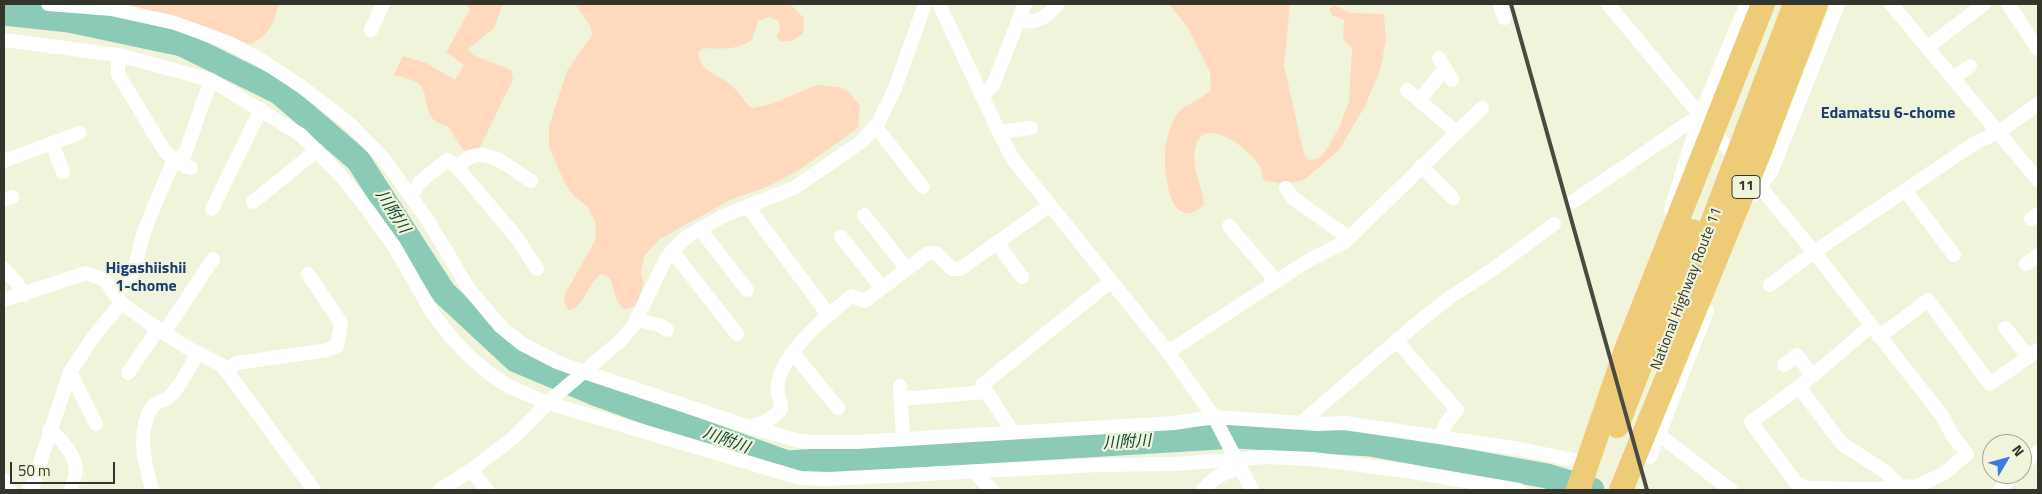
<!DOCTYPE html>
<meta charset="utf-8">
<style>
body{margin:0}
#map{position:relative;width:2042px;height:494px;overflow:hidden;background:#eff4db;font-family:"Titillium Web",sans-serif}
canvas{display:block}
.frame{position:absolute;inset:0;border:5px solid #33342b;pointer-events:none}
.north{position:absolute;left:1982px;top:434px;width:50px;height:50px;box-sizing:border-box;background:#eff4db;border:1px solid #a4a795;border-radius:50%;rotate:53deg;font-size:14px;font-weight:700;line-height:20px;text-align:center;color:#33342b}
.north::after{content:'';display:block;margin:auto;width:18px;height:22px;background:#3d78e7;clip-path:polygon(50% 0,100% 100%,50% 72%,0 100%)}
.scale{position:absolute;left:10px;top:462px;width:105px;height:22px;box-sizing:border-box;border:2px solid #33342b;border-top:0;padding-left:6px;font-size:15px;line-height:18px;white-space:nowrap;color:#33342b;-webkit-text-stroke:4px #eff4db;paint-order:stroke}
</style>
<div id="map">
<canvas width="2042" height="494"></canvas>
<div class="frame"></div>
<div class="north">N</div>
<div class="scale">50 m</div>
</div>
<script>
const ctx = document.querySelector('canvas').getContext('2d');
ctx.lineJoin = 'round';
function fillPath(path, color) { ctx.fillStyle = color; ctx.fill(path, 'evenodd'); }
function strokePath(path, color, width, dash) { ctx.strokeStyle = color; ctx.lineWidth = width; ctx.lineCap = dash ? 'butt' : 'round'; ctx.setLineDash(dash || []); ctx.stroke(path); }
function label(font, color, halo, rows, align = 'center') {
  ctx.font = font + ' "Titillium Web","Noto Sans JP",sans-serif'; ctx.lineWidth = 4.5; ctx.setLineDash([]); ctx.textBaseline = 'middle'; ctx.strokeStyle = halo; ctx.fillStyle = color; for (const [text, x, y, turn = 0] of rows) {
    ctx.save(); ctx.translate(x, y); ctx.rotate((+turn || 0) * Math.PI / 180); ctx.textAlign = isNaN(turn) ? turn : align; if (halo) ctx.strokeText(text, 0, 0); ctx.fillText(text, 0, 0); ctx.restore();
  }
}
const green = new Path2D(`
 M118 4H279C273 23 270 35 251 44Z
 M466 4H503L494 28 468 49 473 55 511 70 513 80 479 149 470 155 461 147 448 126C417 120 433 93 417 82 411 79 401 77 394 75L403 56 426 63 455 80 464 65 446 52 470 10Z
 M575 4H790L804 18 803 34 791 41 781 42 777 36 780 27 778 20 768 17 758 21 752 40C737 50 721 49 703 48L698 53C700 72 718 74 731 85 739 92 743 101 752 108L772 104 817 85 839 87 849 92 860 106 858 128 799 170 769 186 730 200 660 239 644 256 641 273 644 283 637 304 631 308 624 309 617 301 610 278 602 274C587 281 584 310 568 310L564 302 566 292 595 241 596 224 588 207 575 197 565 184 549 147V126L567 71 593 34 589 24Z
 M1169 4H1290L1284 65 1304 154 1308 160 1318 159 1327 149 1339 128 1349 101 1352 48 1343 39 1344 20 1332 15 1329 9 1334 5 1351 13 1384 14 1386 41 1380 70 1365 106 1339 150 1304 180 1284 184 1263 180C1262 175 1262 169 1259 165 1249 148 1202 112 1195 149 1191 170 1203 186 1204 205 1170 235 1164 174 1165 153 1165 144 1169 131 1172 123 1183 100 1196 106 1211 89L1210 72 1188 28Z`);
const river = new Path2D(`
 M4 13 69 20 182 44 279 92 358 160 444 293 516 360 597 394 787 463 1236 436 1370 444 1547 476 1592 490`);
const pedestrian = new Path2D(`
 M1652 360 1668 330`);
const minor = new Path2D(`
 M48 4 113 9 175 23 229 43 261 60 302 87 350 124 383 158 427 219 469 289 500 326 522 344 557 362 584 372 749 427 800 441 814 442H856L1174 423 1214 417 1318 424 1345 423 1520 449 1578 461
 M939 4 999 132 1013 159 1168 352 1214 417 1252 490
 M1500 4 1504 18
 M1608 4 1814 252 1943 417 1952 435 1967 454 1945 473 1915 487 1899 486 1879 489 1808 488 1797 484 1751 422 1799 387 1871 326
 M1891 4 2038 180
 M2008 4 2038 49
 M1018 20C1036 25 1047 17 1058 4
 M371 30 383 4
 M4 40 118 55 211 80 301 135 341 176 368 210 394 246 433 314 451 337 469 356 491 375 510 387 548 403 800 478 829 479 1099 465 1175 464 1265 457 1313 459 1407 471 1519 490
 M1928 47 1984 4
 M1439 58 1452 80
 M1954 78 1970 66
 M1407 90 1456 132
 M982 97 993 85 1025 4
 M1419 101 1445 68
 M875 126 923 187
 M999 132 1031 128
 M52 143 63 172
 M179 159 185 166 191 168
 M174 160 179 159 185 154 211 80
 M4 161 79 133
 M1421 166 1453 198
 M457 167C461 164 465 160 470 157 490 148 515 171 531 181
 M1286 188 1293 198 1349 238
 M1905 190 1954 255
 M1755 194 1772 170 1838 4
 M411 197 420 182 447 160 457 167 517 238 537 269
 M4 200 12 197
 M1574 201 1700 115
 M253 202 317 150
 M748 207 828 314
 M212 209 261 109
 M1671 209 1700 115 1747 4
 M864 215 907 269
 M2031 219 2038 214
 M1229 226 1276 281
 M700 229 747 290
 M841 237 882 288
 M997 243 1022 277
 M672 251 737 334
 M2026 264 2038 255
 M4 269 17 283 24 295
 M1770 285 1814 252 1975 143 1999 132 2038 104
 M114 293C137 276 136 257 144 232 153 208 164 184 174 160L164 150 118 74V55
 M4 300 86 273 105 280 121 303 164 333 188 348 221 365 226 370 314 490
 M636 320 660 325 667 330
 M2005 328 2029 357
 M164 333 213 259
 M1879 337 1928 300 1990 384 2038 350
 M1396 340 1457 410 1446 423 1441 437
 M1168 352 1309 260 1345 242 1482 108
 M793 353 838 408
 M1784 365 1797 355 1813 376
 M226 370 237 363 327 350 337 346 341 323 308 274
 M70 372 96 424
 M128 373 158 329
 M900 386 903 439
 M1799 387 1842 444 1886 472 1899 486
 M900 399 986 392
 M1302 422 1422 319 1449 298 1492 270 1554 224
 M750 427C762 423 772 420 781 409 781 400 776 392 778 383 784 351 827 315 852 296L865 301 928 253H936L952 269H960L1050 205
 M49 430C61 438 76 456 76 470 76 476 72 484 71 490
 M1013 432 982 385 1110 282
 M1658 434 1731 490
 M1650 457 1707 311
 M2022 465 2038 452
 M471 470 487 490
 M975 473 992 490
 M4 480 10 490
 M29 490 32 487 70 372 94 336 121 303
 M152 490C145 464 136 433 152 407 156 401 166 401 171 395 182 384 190 366 198 353
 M440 490 471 470 513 438 553 398 620 341 633 326 666 259 675 248 688 236 723 216 794 188 861 142 878 123 894 91 925 4
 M1203 490C1212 478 1225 472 1240 467
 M2000 490 2014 474`);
const trunk = new Path2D(`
 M1698 260 1795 4
 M1617 426 1692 231
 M1578 490 1626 350 1763 4
 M1621 490 1760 151 1816 4`);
const rail = new Path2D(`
 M1511 4 1647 490`);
const shields = [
 [1746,187,28]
];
const shieldNames = [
 ["11",1746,187]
];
const streetNames = [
 ["National Highway Route 11",1687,289,-69]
];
const neighbourhoodNames = [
 ["Edamatsu 6-chome",1888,114],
 ["Higashiishii",146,269],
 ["1-chome",146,287]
];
const waterNames = [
 ["川附川",392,212,57],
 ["川附川",726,441,20],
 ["川附川",1127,443,-3]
];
fillPath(green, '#ffd9bd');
strokePath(river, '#8ccab8', 25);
strokePath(pedestrian, '#fff', 11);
strokePath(minor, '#fff', 14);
strokePath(trunk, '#ec7', 24);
strokePath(rail, '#4a4b40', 4);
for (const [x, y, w] of shields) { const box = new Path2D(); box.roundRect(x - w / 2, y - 11.5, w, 23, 4); ctx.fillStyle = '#eff4db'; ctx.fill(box); strokePath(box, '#33342b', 1); }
label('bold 14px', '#33342b', null, shieldNames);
label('15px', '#33342b', '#eff4db', streetNames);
label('bold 16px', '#1f3c72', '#eff4db', neighbourhoodNames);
label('italic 16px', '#0b4236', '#eff4db', waterNames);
</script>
